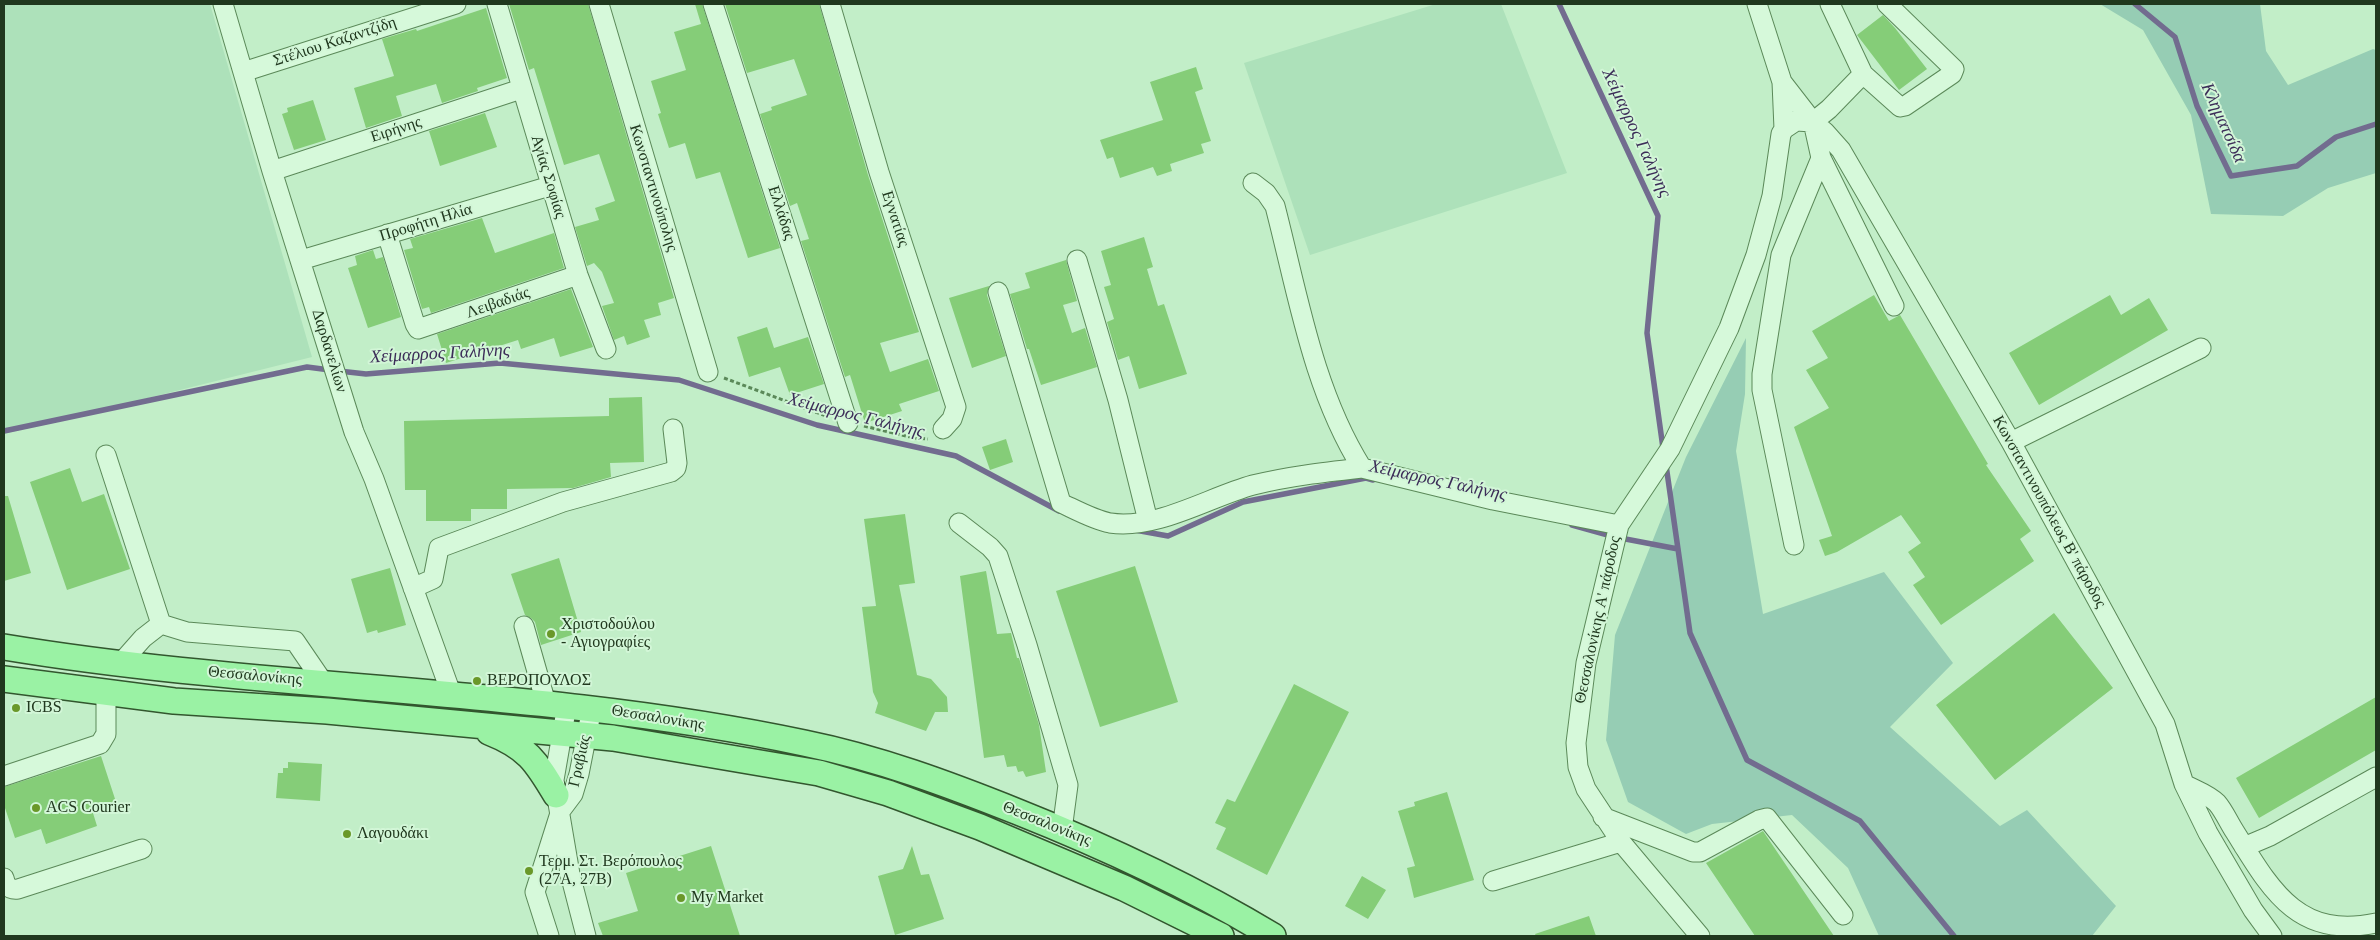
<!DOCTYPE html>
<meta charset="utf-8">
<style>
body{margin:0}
#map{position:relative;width:2380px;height:940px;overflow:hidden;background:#c2eec8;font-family:"Times New Roman",serif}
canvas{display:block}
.frame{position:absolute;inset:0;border:5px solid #20381e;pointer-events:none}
</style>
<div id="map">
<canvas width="2380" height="940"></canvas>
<div class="frame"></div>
</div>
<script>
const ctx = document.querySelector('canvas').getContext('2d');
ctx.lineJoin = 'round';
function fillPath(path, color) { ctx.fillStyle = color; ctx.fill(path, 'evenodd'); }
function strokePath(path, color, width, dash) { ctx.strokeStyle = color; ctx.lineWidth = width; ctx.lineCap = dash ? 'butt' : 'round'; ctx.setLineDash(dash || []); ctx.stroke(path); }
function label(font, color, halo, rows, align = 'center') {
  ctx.font = font + ' "Times New Roman",serif'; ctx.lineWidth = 4; ctx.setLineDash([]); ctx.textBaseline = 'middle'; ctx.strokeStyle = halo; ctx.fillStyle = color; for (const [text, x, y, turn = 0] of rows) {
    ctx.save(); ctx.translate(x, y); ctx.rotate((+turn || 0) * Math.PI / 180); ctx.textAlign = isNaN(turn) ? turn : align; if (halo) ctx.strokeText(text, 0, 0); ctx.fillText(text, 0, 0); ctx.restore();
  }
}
const farmland = new Path2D(`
 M4 4H210L312 357 4 434Z
 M1436 4H1501L1567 173 1310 255 1244 63Z`);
const green = new Path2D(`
 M2100 4H2260L2266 51 2288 85 2373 49 2376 50V173L2328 188 2283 216 2211 214 2191 115 2143 30Z
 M1746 338 1745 394 1736 451 1763 614 1884 572 1953 663 1890 727 2000 826 2027 810 2116 906 2092 936H1879L1848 868 1792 815 1712 824 1686 834 1628 802 1606 740 1615 635 1686 457Z`);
const stream = new Path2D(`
 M1559 4 1658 216 1647 333 1663 448
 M2135 4 2175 37 2197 106 2231 176 2297 166 2336 137 2376 124
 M339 371 366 374 500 363 679 380 817 425 956 456 1059 511
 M4 431 307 367 330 370
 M1666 465 1690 633 1747 760 1860 821 1954 936
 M1572 525 1615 537 1678 549
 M1135 530 1168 536 1243 502 1366 478 1373 480`);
const building = new Path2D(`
 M509 4H588L674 298 658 303 661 315 644 320 650 337 627 345 624 336 614 340 602 306 614 303 602 272 594 263 587 266 575 227 599 220 595 208 615 201 599 154 564 165 534 68 529 70Z
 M695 4H702L780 248 748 258 720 172 696 179 685 143 669 148 658 114 661 113 651 81 686 70 674 32 701 24Z
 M725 4H819L868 175 919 332 880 343 890 372 928 359 939 391 899 404 902 411 865 423 850 375 845 377 801 241 809 239 797 203 790 206 760 114 772 110 771 107 807 95 794 59 747 73Z
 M486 8 507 78 477 88 478 91 442 103 436 84 396 96 402 116 366 128 354 88 394 76 382 39 416 29 417 31Z
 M1883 15 1895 28 1927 69 1899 90 1857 35Z
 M1196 67 1203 89 1195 92 1211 141 1201 144 1204 153 1170 164 1172 171 1157 176 1153 167 1120 178 1113 157 1107 159 1100 140 1163 120 1150 82Z
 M313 100 326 140 294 150 282 114 288 112 287 108Z
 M485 113 497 147 440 166 429 131Z
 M482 218 495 253 554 233 564 268 431 313 429 307 422 309 404 250 413 248 410 239Z
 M1144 237 1153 267 1147 269 1158 306 1164 304 1187 374 1139 389 1129 356 1118 360 1107 322 1114 319 1104 287 1111 285 1101 251Z
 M373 250 376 259 383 257 401 317 368 328 348 268 357 265 355 256Z
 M1066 260 1077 301 1063 305 1072 333 1085 328 1097 367 1041 385 1029 349H1027L1010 294 1030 288 1025 273Z
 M989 286 987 295 1006 356 972 368 949 298Z
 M571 289 593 347 560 357 554 338 521 349 518 340 446 363 437 334Z
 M1874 295 1889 321 1900 315 1988 464 1986 465 2031 531 2020 539 2034 561 1941 625 1913 585 1925 577 1908 552 1921 543 1901 515 1837 552 1825 556 1819 540 1832 536 1794 427 1829 408 1806 370 1828 358 1812 331Z
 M2110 295 2121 315 2149 298 2168 330 2039 405 2009 353Z
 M767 327 774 348 808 337 824 384 790 395 780 367 749 377 737 337Z
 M642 397 644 462 610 463 611 477 573 488 507 489V509H471V521H426V490H405L404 421 609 416V398Z
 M1006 439 1013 462 990 470 982 447Z
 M70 468 82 502 104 494 130 569 67 590 30 482Z
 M4 496H8L31 573 4 581Z
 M905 514 915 583 899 585 917 675 931 679 947 697 948 712H935L926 731 875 713 878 703 873 692 862 607 876 606 864 519Z
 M559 558 581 632 541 645 535 622 531 618 525 615 511 574Z
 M1135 566 1178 702 1100 727 1056 591Z
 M390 568 406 625 378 633 377 630 367 633 351 579Z
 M986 571 997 634 1011 633 1017 658H1019L1039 725 1046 772 1026 777 1023 771 1018 772 1016 766 1007 767 1004 755 984 758 960 576Z
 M2054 613 2113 688 1995 780 1936 705Z
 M1294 684 1349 712 1267 875 1216 849 1226 828 1215 823 1227 799 1235 802Z
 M2376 697V750L2259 818 2236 778Z
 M101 756 117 805 93 813 97 826 46 844 41 829 15 838 4 805V787Z
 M288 762 322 764 320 801 276 798 278 773H283V768H288Z
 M1447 792 1474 880 1414 898 1407 868 1415 866 1398 811 1415 806 1414 802Z
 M1763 831 1765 834 1834 936H1755L1706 863Z
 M711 846 740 936H603L598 923 638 911 626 873Z
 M912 846 921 875 929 874 944 919 895 935 878 876 903 869Z
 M1362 876 1386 890 1368 919 1345 906Z
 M1589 916 1596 936H1536L1535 934Z`);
const path = new Path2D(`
 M724 378 826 416
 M864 426 914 438 928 439`);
const minor = new Path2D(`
 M223 4 272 171 354 432 374 479 451 693
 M497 4 578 275 606 349
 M599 4 708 372
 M713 4 848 423
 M830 4 879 172 956 407 952 419 943 429
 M1757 4 1782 82 1784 129
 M1830 4 1863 74 1900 107 1905 106 1952 74 1954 69 1887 4
 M243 72 456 4
 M1782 82 1813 122 1821 158 1894 306
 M1813 122 1829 109 1863 74
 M272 171 521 89
 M1253 183 1266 193 1275 206C1298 295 1313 390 1362 468L1493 500 1619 525
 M387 234 415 324 418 329 578 275
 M301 260 550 186
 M1077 260 1118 400 1148 521
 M998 292 1061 503C1076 510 1094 520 1110 523 1157 530 1209 497 1253 485 1289 476 1326 472 1362 468
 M2011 442 2201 348
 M106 455 161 624 143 638 120 664
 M959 523 990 547 998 556 1027 645 1068 785 1062 830
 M1794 545 1762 390V374L1781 255 1821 158
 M413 588 433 579 439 548 563 502 671 472 676 468 677 463 673 429
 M161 624 187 632 295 641 323 682
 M524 626 546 703
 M567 705 554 780 570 874 586 936
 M4 776 100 744 106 734V694
 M2184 784C2195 790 2208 794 2217 803 2224 811 2229 823 2235 832 2270 888 2297 940 2376 923
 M1603 817 1693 852H1700L1759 820 1767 818 1843 915
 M2244 847 2270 836 2376 777
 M4 878C6 886 9 890 18 889L142 849
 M1493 881 1621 842
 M549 936 535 892 561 810 573 794 579 774 592 708
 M1700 936 1621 842 1586 789 1578 767 1576 743 1586 663 1619 525 1670 449 1729 328 1756 255 1772 196 1781 134 1784 129 1796 121 1813 122 1825 132 1841 150 2011 442 2165 724 2184 784 2208 833 2253 910 2272 936`);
const major = new Path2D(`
 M4 647C269 691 540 687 804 743 878 758 948 784 1018 812 1106 847 1192 887 1273 936
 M4 679 174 701 327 711 613 738 819 773 888 793 980 827 1124 888 1221 936
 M489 732C527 747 536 761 556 795`);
const markers = [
 [551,634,5,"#6a9829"],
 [477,681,5,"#6a9829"],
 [16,708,5,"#6a9829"],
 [36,808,5,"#6a9829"],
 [347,834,5,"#6a9829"],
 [529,871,5,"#6a9829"],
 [681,898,5,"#6a9829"]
];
const streetNames = [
 ["Στέλιου Καζαντζίδη",335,42,-18],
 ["Ειρήνης",396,130,-18],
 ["Αγίας Σοφίας",548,177,73],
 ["Κωνσταντινούπολης",653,188,73],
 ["Ελλάδας",781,213,72],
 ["Εγνατίας",895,219,72],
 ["Προφήτη Ηλία",426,223,-17],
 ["Λειβαδιάς",498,303,-19],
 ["Δαρδανελίων",329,351,73],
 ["Κωνσταντινουπόλεως Β' πάροδος",2049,512,61],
 ["Θεσσαλονίκης Α' πάροδος",1598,620,-78],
 ["Θεσσαλονίκης",255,676,5],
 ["Θεσσαλονίκης",658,718,9],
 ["Γραβιάς",580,761,-77],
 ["Θεσσαλονίκης",1047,824,22]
];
const poiNames = [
 ["Χριστοδούλου",561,625],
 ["- Αγιογραφίες",561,643],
 ["ΒΕΡΟΠΟΥΛΟΣ",487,681],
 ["ICBS",26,708],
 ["ACS Courier",46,808],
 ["Λαγουδάκι",357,834],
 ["Τερμ. Στ. Βερόπουλος",539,862],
 ["(27Α, 27Β)",539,880],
 ["My Market",691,898]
];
const waterNames = [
 ["Κληματσίδα",2223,123,66],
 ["Χείμαρρος Γαλήνης",1636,133,65],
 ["Χείμαρρος Γαλήνης",440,354,-3],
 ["Χείμαρρος Γαλήνης",856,416,14],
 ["Χείμαρρος Γαλήνης",1438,481,12]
];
fillPath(farmland, '#ade1ba');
fillPath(green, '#96cdb4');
strokePath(stream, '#726c8f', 5.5);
fillPath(building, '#85cd78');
strokePath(minor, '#5b8959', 21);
strokePath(major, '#32562e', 28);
strokePath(path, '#5b8959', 3, [4, 2.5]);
strokePath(minor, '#d6f9da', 19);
strokePath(major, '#9af2a4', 25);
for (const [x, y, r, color] of markers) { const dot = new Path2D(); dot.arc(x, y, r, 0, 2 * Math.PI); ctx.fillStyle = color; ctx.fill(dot); strokePath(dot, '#d2f6d7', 2); }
label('16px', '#20381e', '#d2f6d7', streetNames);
label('16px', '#20381e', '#d2f6d7', poiNames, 'left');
label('italic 18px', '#3c2d58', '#d2f6d7', waterNames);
</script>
